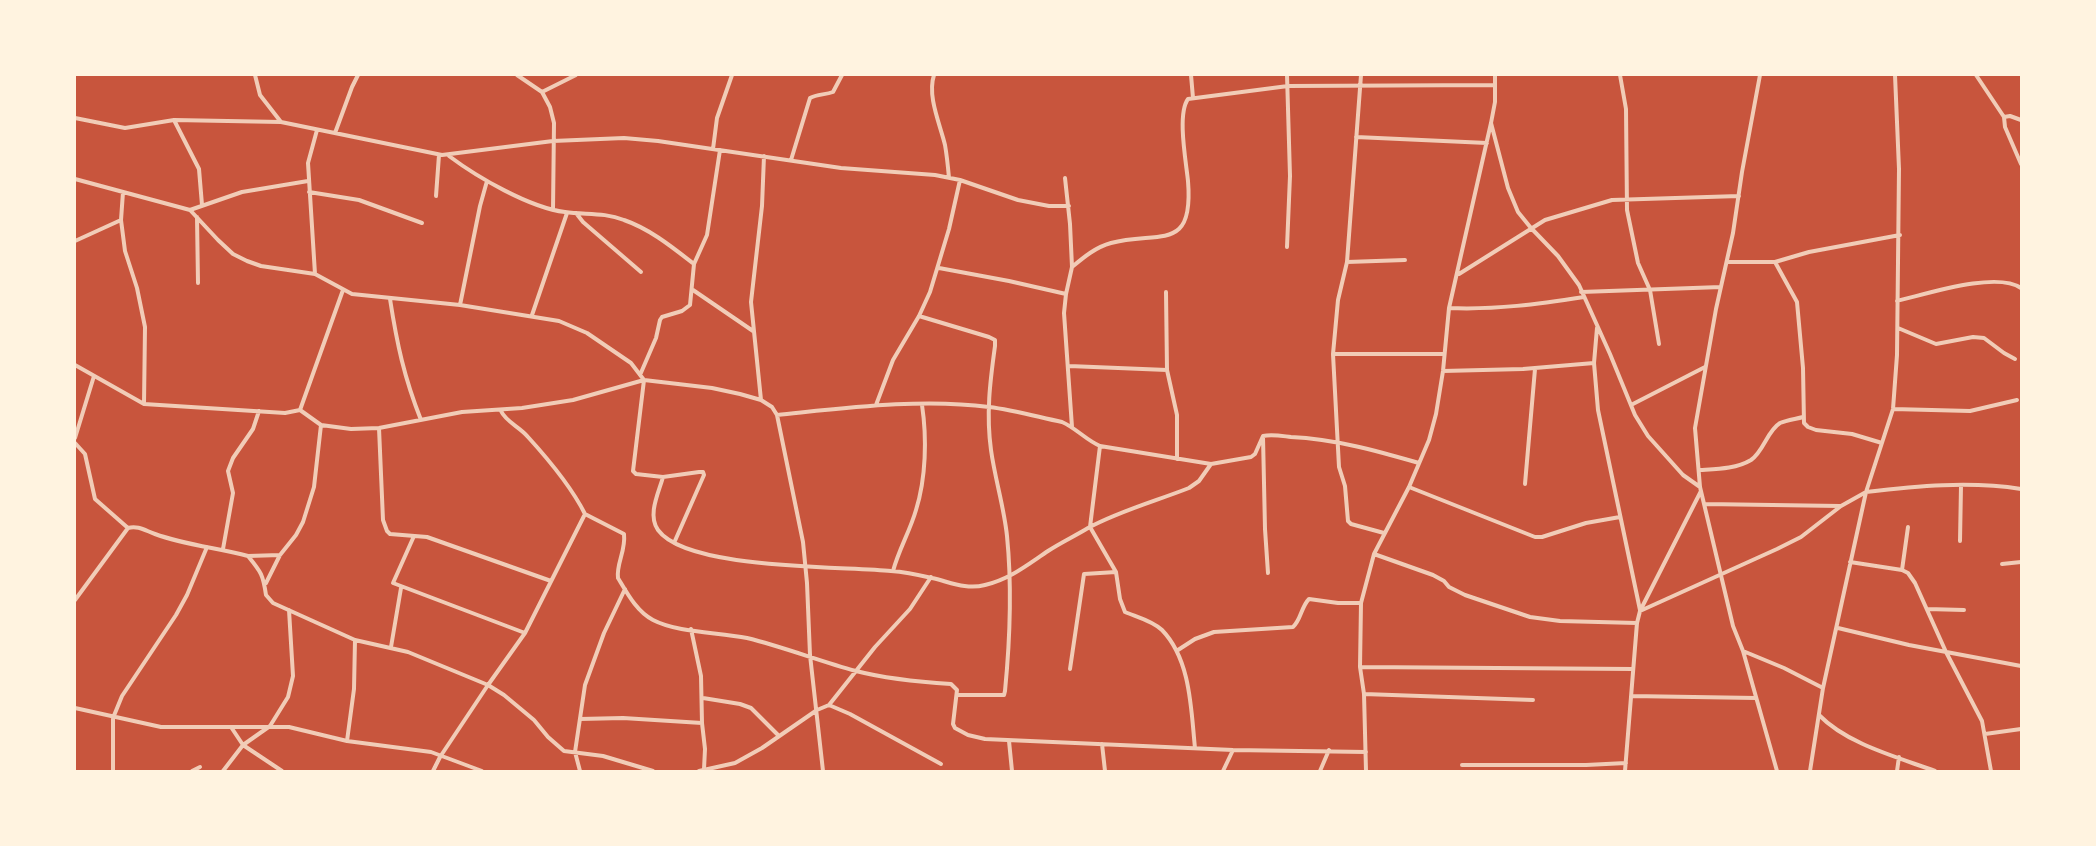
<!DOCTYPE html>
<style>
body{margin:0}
#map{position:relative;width:2096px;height:846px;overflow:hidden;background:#c8553d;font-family:Georgia,serif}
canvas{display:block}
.frame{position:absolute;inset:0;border:76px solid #fff3e0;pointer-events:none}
</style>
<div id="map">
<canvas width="2096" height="846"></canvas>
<div class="frame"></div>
</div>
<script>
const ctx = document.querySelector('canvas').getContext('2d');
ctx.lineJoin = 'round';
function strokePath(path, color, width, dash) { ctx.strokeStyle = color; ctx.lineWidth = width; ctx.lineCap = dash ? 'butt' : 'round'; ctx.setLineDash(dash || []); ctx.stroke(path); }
const minor = new Path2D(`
 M255 75 260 95 281 122 442 155 553 141 624 138 658 141 841 168 935 175 960 180 1018 200 1049 206H1069
 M517 75 542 92 550 107 554 123 553 210
 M934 75C927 96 940 124 945 145 947 156 948 167 949 178
 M1191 75 1193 98
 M1361 75 1347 262 1338 300 1333 354 1339 467 1345 486 1348 521 1351 524 1384 533
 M1620 75 1626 109 1627 210 1638 263 1650 290 1659 344
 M1760 75 1742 172 1733 233 1716 309 1695 428 1700 487 1710 529 1733 626 1743 651 1777 771
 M1976 75 2004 117 2005 127 2021 164
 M542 92 576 75
 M2004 117 2010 116 2021 120
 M75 118 125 128 174 120 281 122
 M174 120 199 169 202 205
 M1491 123 1508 188 1518 212 1531 228 1558 256 1579 285 1610 354 1635 415 1648 436 1683 475 1700 487
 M317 130 308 163 315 274 352 294 460 305 559 321 587 333 631 363 644 380 633 471 636 474 663 477C659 492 647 515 658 530 687 570 842 566 891 571 905 572 919 575 932 578 950 582 966 590 985 585 1010 579 1027 565 1048 551 1060 543 1075 536 1088 528 1119 511 1156 501 1189 488L1199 481 1211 464 1251 457 1255 454 1263 436C1272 434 1282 436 1291 437 1335 439 1377 451 1419 463
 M335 133 352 87 358 75
 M1356 137 1487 143
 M713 149 717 118 732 75
 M449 156C477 177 530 208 565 212 585 215 604 212 624 220 650 229 672 247 694 264
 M791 160 810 98C817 94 825 95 833 92L842 75
 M1065 178 1070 224 1072 267 1066 294 1064 313 1072 427
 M75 179 190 210 218 240 233 254 247 261 261 266 315 274
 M123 192 121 220 125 251 137 288 145 327 144 404
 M309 192 359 200 422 223
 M436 196 439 155
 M190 210 242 192 308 181
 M576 213 583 222 641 272
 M197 217 198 283
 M75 241 121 220
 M1287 247 1290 176 1287 75
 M1347 262 1405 260
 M1727 262H1775L1809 252 1900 235
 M1775 262 1797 302 1803 368 1804 423 1808 427 1816 430 1852 434 1882 443
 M1072 267C1084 257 1096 247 1111 243 1158 230 1194 254 1188 181 1186 161 1177 114 1188 99L1288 86 1495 85
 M939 268 1009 281 1066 294
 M1459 274 1545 220 1612 200 1739 196
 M693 290 753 331
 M1166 292 1167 370 1177 415V459
 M1581 292 1721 287
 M390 299C397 344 404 377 421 420
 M1897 301C1927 294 1996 271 2021 288
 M460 305 480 206 487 181
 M1449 308C1495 310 1539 304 1584 297
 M532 315 567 213
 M919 316 989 337 995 340V346C990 382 986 414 991 450 995 479 1004 507 1007 536 1012 586 1010 640 1005 691L1004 695H957
 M1597 328 1594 363 1598 410 1640 610
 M1898 328 1936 344 1973 337 1984 338 2004 353 2015 359
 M1333 354H1444
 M75 365 144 404 285 413 300 410
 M1069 366 1167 370
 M1443 371 1523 369 1594 363
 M640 375 656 338 660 320 662 317 682 311 690 305 694 264 707 235 720 150
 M761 400 751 302 762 206 764 156
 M876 405 893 360 919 316 930 292 949 229 960 180
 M1631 405 1705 367
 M1893 409 1970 411 2017 400
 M777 415C846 408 921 398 989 407 1014 410 1038 417 1062 422 1076 428 1086 440 1100 446L1211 464
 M321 425 351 429 379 428 462 412 522 408 573 400 644 380 712 388 740 394 761 400 772 407 777 415 803 542 807 583 810 655 823 771
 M379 428 383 520 387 531 390 534 427 537 551 581
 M1263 437 1265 529 1268 573
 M75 438 94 376
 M75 443 85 454 95 499 128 528C138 525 146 531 155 534 185 545 218 548 248 556 261 572 263 574 266 595L273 603 355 640 408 652 488 685 504 695 534 720 548 737 564 751 603 756 653 771
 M1100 446 1090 527 1116 572 1120 599 1125 612C1137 617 1153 621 1162 630 1191 660 1191 710 1195 748
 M1700 470C1717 469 1736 469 1751 460 1764 451 1767 431 1780 423 1787 420 1796 419 1803 417
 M663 477 699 472H703L704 475 674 543
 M1525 484 1535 369
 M1409 487 1535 537H1542L1586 523 1620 517
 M1705 504 1840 506
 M585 514 624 534C626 551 616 564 618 578 627 593 637 612 653 620 678 633 718 632 747 638 784 647 819 661 856 671 887 679 919 682 951 684L957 690 953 724 955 728 968 735 985 739 1233 750 1366 752
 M414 536 393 583 525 633
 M1960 541 1961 486
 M223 549 233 493 228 471 233 458 253 429 259 411
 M1374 554 1433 575 1444 581 1449 587 1465 595 1530 617 1560 621 1637 623
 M248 556 280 555
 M1850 562 1902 570 1908 573 1915 583 1946 652 1982 721 1991 771
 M2002 564 2021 562
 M1902 570 1908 527
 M893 571C899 549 910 531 916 510 926 478 927 438 922 405
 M266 583 280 555 296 535 303 522 314 487 321 425 300 410 343 290
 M75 600 128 528
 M1927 609 1964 610
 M1640 611 1777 549 1801 537 1841 506 1866 492 1893 409 1897 355 1899 169 1895 75
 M1838 628 1909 645 2021 666
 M691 629 701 676 702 723 705 749 704 769
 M391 647 401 588
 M1178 650 1195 639 1214 632 1293 627C1301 620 1301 607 1309 599L1338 603H1361
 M1743 651 1784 668 1823 688
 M1360 667 1633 669
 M1070 669 1084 574 1116 572
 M1364 694 1533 700
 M1631 696 1756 698
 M703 698 740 704 751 708 778 735
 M829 705 850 714 941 764
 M75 708 161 727H289L347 741 431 752 482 771
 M1819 715C1847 744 1897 757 1935 771
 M580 719 623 718 702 723
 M231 727 243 745 282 771
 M1985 734 2021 729
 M347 741 354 689 355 640
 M1009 741 1012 771
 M1102 744 1105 771
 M1462 765H1586L1626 763
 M113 771V718L122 696 176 615 187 595 207 547
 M192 771 200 767
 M223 771 243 745 270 726 288 697 293 676 289 610
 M433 771 440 757 488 685 525 633 585 514C571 486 549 460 528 437 520 427 506 422 501 411
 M580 771 575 752 585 685 604 633 625 589
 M699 771 735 763 762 748 817 710 829 705 875 647 910 609 931 577
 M1223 771 1233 750
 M1320 771 1329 750
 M1366 771 1364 694 1360 667 1361 603 1374 554 1409 487 1429 440 1436 414 1443 371 1449 308 1491 123 1495 102V75
 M1625 771 1637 623 1640 611 1701 491
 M1810 771 1823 688 1866 492C1916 486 1970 481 2021 489
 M1897 771 1899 757`);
strokePath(minor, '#f1ccb7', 4);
</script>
